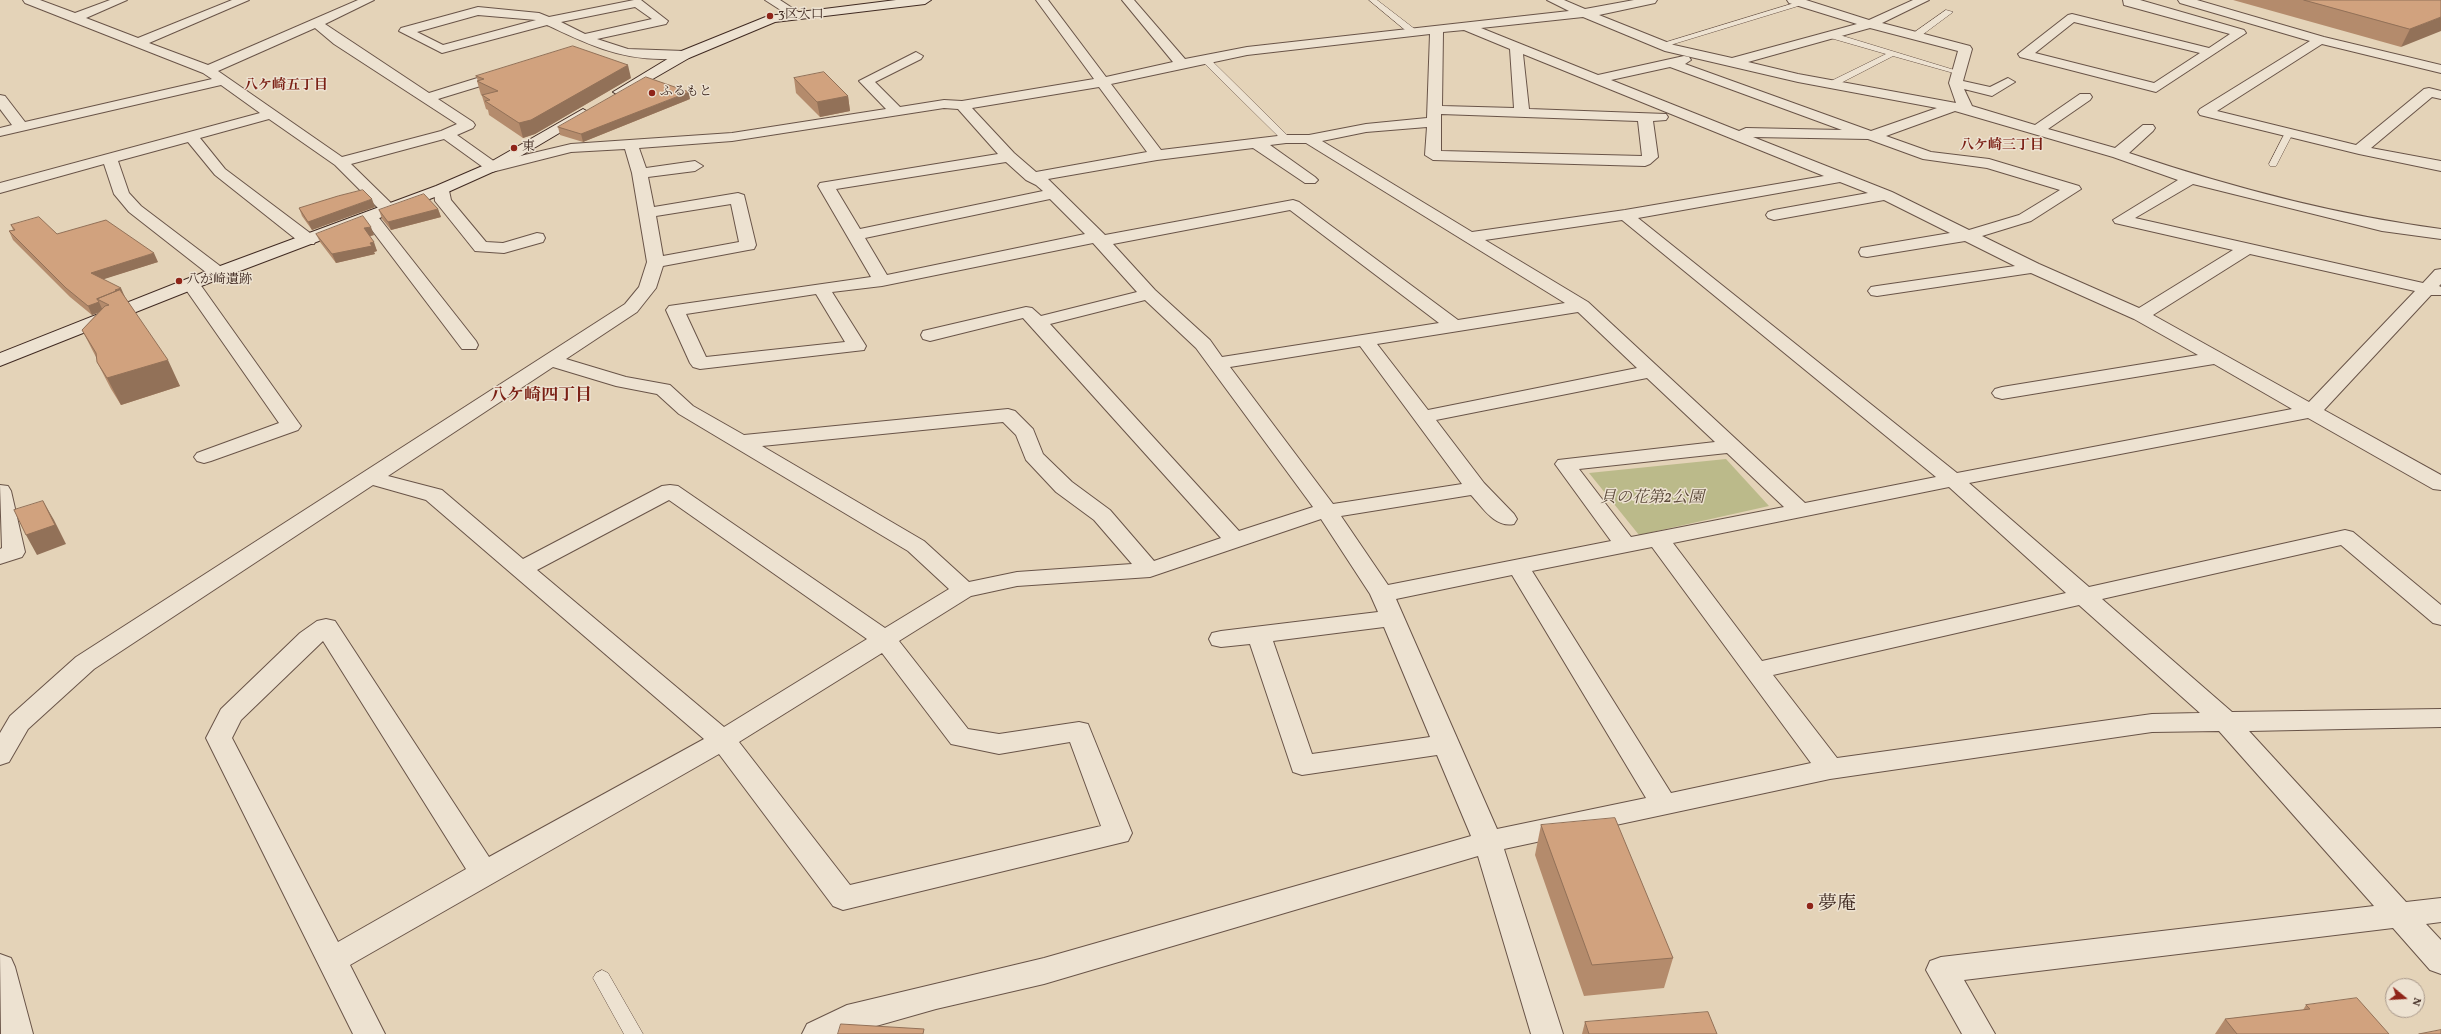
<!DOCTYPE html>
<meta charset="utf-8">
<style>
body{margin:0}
#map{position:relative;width:2441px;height:1034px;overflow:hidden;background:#e4d3b8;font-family:Vollkorn,serif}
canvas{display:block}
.north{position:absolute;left:2385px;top:978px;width:40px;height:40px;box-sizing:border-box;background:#ede2d1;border:1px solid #a8988b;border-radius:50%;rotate:108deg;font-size:11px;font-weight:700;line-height:16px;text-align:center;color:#402a22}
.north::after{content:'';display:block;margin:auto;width:14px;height:18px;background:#8f2418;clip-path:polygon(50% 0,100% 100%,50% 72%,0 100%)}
</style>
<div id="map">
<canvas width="2441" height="1034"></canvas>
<div class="north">N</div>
</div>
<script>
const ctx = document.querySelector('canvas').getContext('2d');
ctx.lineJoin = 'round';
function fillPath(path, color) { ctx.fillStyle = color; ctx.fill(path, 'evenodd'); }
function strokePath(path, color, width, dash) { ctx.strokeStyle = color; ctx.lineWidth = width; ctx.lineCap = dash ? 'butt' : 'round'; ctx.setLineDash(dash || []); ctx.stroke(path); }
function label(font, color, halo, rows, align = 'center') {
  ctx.font = font + ' Vollkorn,"Noto Serif JP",serif'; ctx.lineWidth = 3; ctx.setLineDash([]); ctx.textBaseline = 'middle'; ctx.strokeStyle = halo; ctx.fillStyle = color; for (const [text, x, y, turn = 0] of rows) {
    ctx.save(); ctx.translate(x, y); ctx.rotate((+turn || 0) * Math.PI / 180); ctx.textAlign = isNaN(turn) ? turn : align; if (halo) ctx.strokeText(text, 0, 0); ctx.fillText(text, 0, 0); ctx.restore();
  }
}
const green = new Path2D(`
 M1726 459 1769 506 1639 535 1589 473Z`);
const lane = new Path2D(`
 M1369 0H1377L1416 30V34H1410Z
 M1801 1 1808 3 1667 46 1660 44Z
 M1946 10 1953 12 1918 38H1912V34Z
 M1827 33H1833L1961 72 1957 74 1893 56 1835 86H1829V82L1886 54 1827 37Z
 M1203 58H1209L1289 137V141H1283L1203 62Z
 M2286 131 2293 133 2276 166H2270L2269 164Z
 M602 970 608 973 643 1034H624L593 978 596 973Z`);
const street = new Path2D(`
 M23 0H40L75 13 110 0H127L86 18 138 38 232 0H249L149 43 208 65 358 0H374L325 24 429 93 500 71H510L512 74 510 77 438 99 473 122 475 125 473 128 457 135 495 162 571 144 732 133 886 109 859 81 916 52 923 56 921 59 875 82 900 107 944 100 962 101 1094 79 1036 0H1048L1106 77 1173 62 1122 0H1134L1185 59 1247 47 1569 11 1547 0H1564L1585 9 1634 0H1657L1655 3 1599 15 1674 45 1732 58 1857 24 1789 3 1787 0H1806L1869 20 1913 0H1929L1882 23 1970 46 1972 49 1963 81 1990 87 2008 78 2015 82 1992 96 1964 89 1972 106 2035 125 2080 94H2090L2092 97 2090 100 2048 129 2115 148 2143 125H2153L2155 128 2153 131 2129 153C2230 187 2335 215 2441 229V239L2382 231 2193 184 2135 218 2423 283 2435 270 2441 269V284L2439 286 2441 287V295H2431L2324 410 2441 475V490L2433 489 2308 418 1969 483 2089 587 2345 530 2353 532 2441 605V625L2433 623 2341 545 2102 599 2232 712 2441 709V727L2249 731 2406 902 2441 898V922L2426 924 2441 940V974L2430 970 2393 928 1964 980 1995 1034H1962L1926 970 1930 961 1941 957 2374 906 2219 731 2152 732 1830 779 1504 849 1563 1034H1531L1478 856 1044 984 936 1009 848 1034H802L807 1024 847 1005 1044 958 1471 836 1437 755 1302 775 1293 772 1250 644 1221 647 1212 645 1209 639 1212 633 1221 631 1378 612 1370 594 1321 519 1150 577 1017 586 971 596 899 641 968 729 999 734 1079 722 1088 724 1132 833 1128 841 843 910 833 906 719 754 350 965 385 1034H353L206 738 221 709 300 633 317 621 326 619 335 621 489 857 704 739 426 500 373 485 94 669 28 729 9 762 0 765V733L10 716 76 657 625 304 639 287 647 262 632 173 625 149 571 152 492 172 487 170 444 139 351 164 395 207 397 210 395 213H383L335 165 269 119 200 138 225 169 314 236 316 240 314 244H302L215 175 188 142 118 161 129 193 141 206 224 269 227 273 224 277H212L129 212 114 194 104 164 0 193V183L260 113 221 85 0 136V128L12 125 0 109V95L5 96 25 122 212 79 203 73 25 3ZM1583 17 1665 51 1798 82 1937 108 1871 131 1685 64 1691 60 1689 57 1684 56 1598 75 1481 28ZM315 28 334 44 457 124 441 131 342 157 218 71ZM1870 28 1958 51 1949 83 1956 103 1798 74 1748 62ZM1464 30 1510 49 1514 108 1442 106 1443 32ZM1430 34 1427 118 1366 124 1309 135H1286L1161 150 1111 84 1247 55ZM1523 54 1824 176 1625 210 1472 232 1322 141 1366 132 1427 127 1425 155 1433 160 1645 166 1650 164 1658 157 1653 121 1666 120 1668 117 1666 114 1529 109ZM1670 67 1842 130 1746 128 1739 131 1611 80ZM1099 87 1147 152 1036 172 1014 153 972 108ZM944 108 958 109 998 154 820 183 818 186 871 277 669 306 666 310 690 363 693 367 700 369 864 350 866 346 832 292 882 286 1093 243 1137 292 1041 316 1032 308 1026 307 923 331 921 335 923 339 930 341 1023 318 1221 538 1154 561 1110 510 1072 482 1043 454 1033 429 1015 411 1008 409 744 435 693 406 670 385 626 377 566 359 637 312 656 288 663 266 748 250 754 249 756 245 744 195 738 193 654 207 648 177 695 171 703 166 695 161 646 168 639 148 732 141ZM1955 111 2113 157 2178 180 2113 220 2115 223 2233 250 2139 308 2039 264 1982 236 2031 221 2081 189 2079 186 1989 159 1931 152 1886 136ZM1441 114 1638 121 1642 156 1441 151ZM1753 137 1868 139 1923 159 1987 168 2060 190 2019 215 1969 230 1892 192ZM1286 143H1306L1565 303 1458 320 1299 202 1293 200 1105 235 1048 179 1157 160 1253 148 1305 183H1315L1318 180 1315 177 1270 145ZM1006 162 1026 180 1036 185 1043 191 860 229 836 189ZM1840 182 1868 193 1774 210 1768 212 1766 215 1768 218 1774 220 1884 200 1950 233 1867 247 1861 248 1859 252 1861 256 1867 257 1965 241 2015 266 1877 286 1871 287 1868 291 1871 295 1877 296 2031 273 2134 319 2198 355 2002 387 1995 389 1992 393 1995 397 2002 399 2214 364 2292 409 1957 473 1638 218ZM1050 199 1085 234 887 275 865 238ZM731 204 739 242 663 256 656 216ZM1290 210 1439 323 1222 357 1210 340 1155 290 1113 244ZM1622 220 1936 477 1805 503 1588 302 1485 240ZM2250 254 2415 291 2309 402 2153 315ZM816 294 845 342 706 357 686 314ZM1145 300 1196 348 1313 507 1239 531 1050 324ZM1578 312 1637 368 1428 410 1377 344ZM1360 346 1462 484 1333 504 1230 367ZM553 367 616 386 657 394 679 414 908 551 949 589 885 628 678 486 670 485 662 486 523 559 442 490 388 476ZM1647 378 1715 442 1558 460 1555 464 1611 541 1388 585 1341 516 1471 495C1483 508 1495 528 1514 524L1517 519 1514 514 1484 483 1436 420ZM1003 422 1016 435 1026 460 1056 492 1094 520 1132 564 1017 572 969 582 924 541 762 446ZM1727 453 1784 507 1631 537 1579 469ZM1949 487 2066 593 1762 661 1673 543ZM669 500 867 639 724 727 537 570ZM1652 547 1811 763 1671 793 1532 571ZM1512 575 1646 798 1497 829 1396 599ZM2079 605 2200 713 2152 714 1837 758 1773 675ZM1384 627 1430 737 1312 754 1273 641ZM323 641 466 869 338 942 232 738 241 720ZM882 653 951 744 999 754 1070 742 1101 826 850 885 739 742Z
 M634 0H641L668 21 666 24 597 39 628 49 684 51 691 55 689 58C680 60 670 59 661 59 618 59 585 43 547 25L442 53 399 31 401 28 478 7 539 13 549 17ZM635 7 652 19 585 34 561 22ZM478 15 536 20 443 45 417 32Z
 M765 0H780L803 15 797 19 793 18Z
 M2123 0H2140L2244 30 2246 33 2156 92 2020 57 2018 54 2068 15 2072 14 2209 48 2230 34 2124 5ZM2074 22 2200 53 2154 83 2035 53Z
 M2178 0H2197L2324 37 2441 65V73L2322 44 2217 111 2356 145 2424 89 2429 88 2441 91V99L2432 97 2371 148 2441 161V171L2359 154 2200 115 2198 112 2200 109 2310 41 2180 3Z
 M442 184 448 186 451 200 486 242 503 243 537 233 543 234 545 238 543 242 504 253 475 251 435 201 434 189Z
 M370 212 376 214 476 341 478 345 476 349H462L362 217 364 214Z
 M191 279 197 280 298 422 301 426 298 430 211 461 204 463 197 461 194 457 197 453 279 423 182 284 185 280Z
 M0 485 8 486 11 491 25 552 22 557 0 564V549L2 548Z
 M0 954 11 958 15 967 33 1034H1Z`);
const secondary = new Path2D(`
 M896 0H931L925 4 775 22 689 58 625 95 620 96 613 92 679 52 768 16Z
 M583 109 590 113 588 116 497 170 448 192 224 277 0 366V353L212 269 436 186 487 164Z`);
const wall = new Path2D(`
 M2233 0H2441L2401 47Z
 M476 76 631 78 535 134 523 138 489 115 488 110 486 109 482 96 481 95 477 81H478Z
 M794 78 848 96 850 111 820 117 796 93Z
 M690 99 583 142 560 135 558 127Z
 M375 207 312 230 302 216 299 208Z
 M438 209 441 217 391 230 382 219 379 210Z
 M11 225 57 234 158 262 103 279 125 297 180 386 121 405 111 389 97 362V359L82 330 99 312 92 315 70 297 13 240 9 231 13 230Z
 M316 234 374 235 370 236 377 251 374 252 375 254 336 263 320 242Z
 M1541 825 1673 958 1664 988 1584 996 1535 855Z
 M2306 1005 2389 1034H2215L2225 1019 2303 1010Z
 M1585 1022 1717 1034H1582Z`);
const shadedWall = new Path2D(`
 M2441 17V31L2401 47 2410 29Z
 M628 65 631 78 535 134 523 138 519 123Z
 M689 92 690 99 583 142 581 134Z
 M848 96 850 111 820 117 817 102Z
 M372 199 375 207 312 230 308 222Z
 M438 209 441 217 391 230 388 222Z
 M371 227 374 235 367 237 364 228Z
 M374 242 377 251 374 252 375 254 336 263 332 254Z
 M154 253 158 262 95 282 91 273Z
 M121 288 125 297 122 298 115 290Z
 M99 302 103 311 92 315 88 306Z
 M168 360 180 386 121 405 107 378Z
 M43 501 54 520 66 544 37 555 26 535Z`);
const building = new Path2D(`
 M2304 0H2441V17L2410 29Z
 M573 46 628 65 531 120 519 123 485 101 490 100 482 95 498 91 477 81 484 79 476 76Z
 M824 72 848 96 817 102 794 78Z
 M646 77 689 92 581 134 558 127Z
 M363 190 372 199 308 222 299 208 338 196Z
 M424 194 438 209 388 222 379 210Z
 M363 216 371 227 364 228 374 242 370 243 372 246 332 254 316 234Z
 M39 217 57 234 106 220 154 253 91 273 121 288 115 290 116 291 97 299 99 302 88 306 66 288 9 231 15 230 11 225Z
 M120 290 168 360 107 378 97 362 96 353 82 330 105 306 109 305 97 299Z
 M43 501 55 525 26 535 14 510Z
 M1615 818 1673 958 1592 965 1541 825Z
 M2357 998 2389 1034H2237L2225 1019 2310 1009 2306 1005Z
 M1708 1012 1717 1034H1589L1585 1022Z
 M841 1024 924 1029 923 1034H838Z
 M2441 1030V1034H2419Z`);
const markers = [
 [770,16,4,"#8f2418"],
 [652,93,4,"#8f2418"],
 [514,148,4,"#8f2418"],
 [179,281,4,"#8f2418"],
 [1810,906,4,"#8f2418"]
];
const farPoinames = [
 ["3区入口",778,16],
 ["ふるもと",660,93],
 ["東",522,148],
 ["八が崎遺跡",187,281]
];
const farNeighbourhoodnames = [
 ["八ケ崎五丁目",286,86],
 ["八ケ崎三丁目",2002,146]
];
const parkNames = [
 ["貝の花第2公園",1652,499]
];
const neighbourhoodNames = [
 ["八ケ崎四丁目",541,397]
];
const nearPoinames = [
 ["夢庵",1818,906]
];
fillPath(green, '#bbba8a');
strokePath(lane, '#695448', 1);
strokePath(street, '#695448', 2);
strokePath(secondary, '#402a22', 2);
fillPath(lane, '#ede2d1');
fillPath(street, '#ede2d1');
fillPath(secondary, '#ede2d1');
fillPath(wall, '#b48b6c');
fillPath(shadedWall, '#927158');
fillPath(building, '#d1a27e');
strokePath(building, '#927158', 1);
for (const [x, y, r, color] of markers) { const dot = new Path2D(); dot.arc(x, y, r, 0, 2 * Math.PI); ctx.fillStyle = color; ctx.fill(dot); strokePath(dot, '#ede2d1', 1.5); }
label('13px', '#402a22', '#ede2d1', farPoinames, 'left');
label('bold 14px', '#7a1f14', '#ede2d1', farNeighbourhoodnames);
label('italic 16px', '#594737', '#ede2d1', parkNames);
label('bold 17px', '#7a1f14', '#ede2d1', neighbourhoodNames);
label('19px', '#402a22', '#ede2d1', nearPoinames, 'left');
</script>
